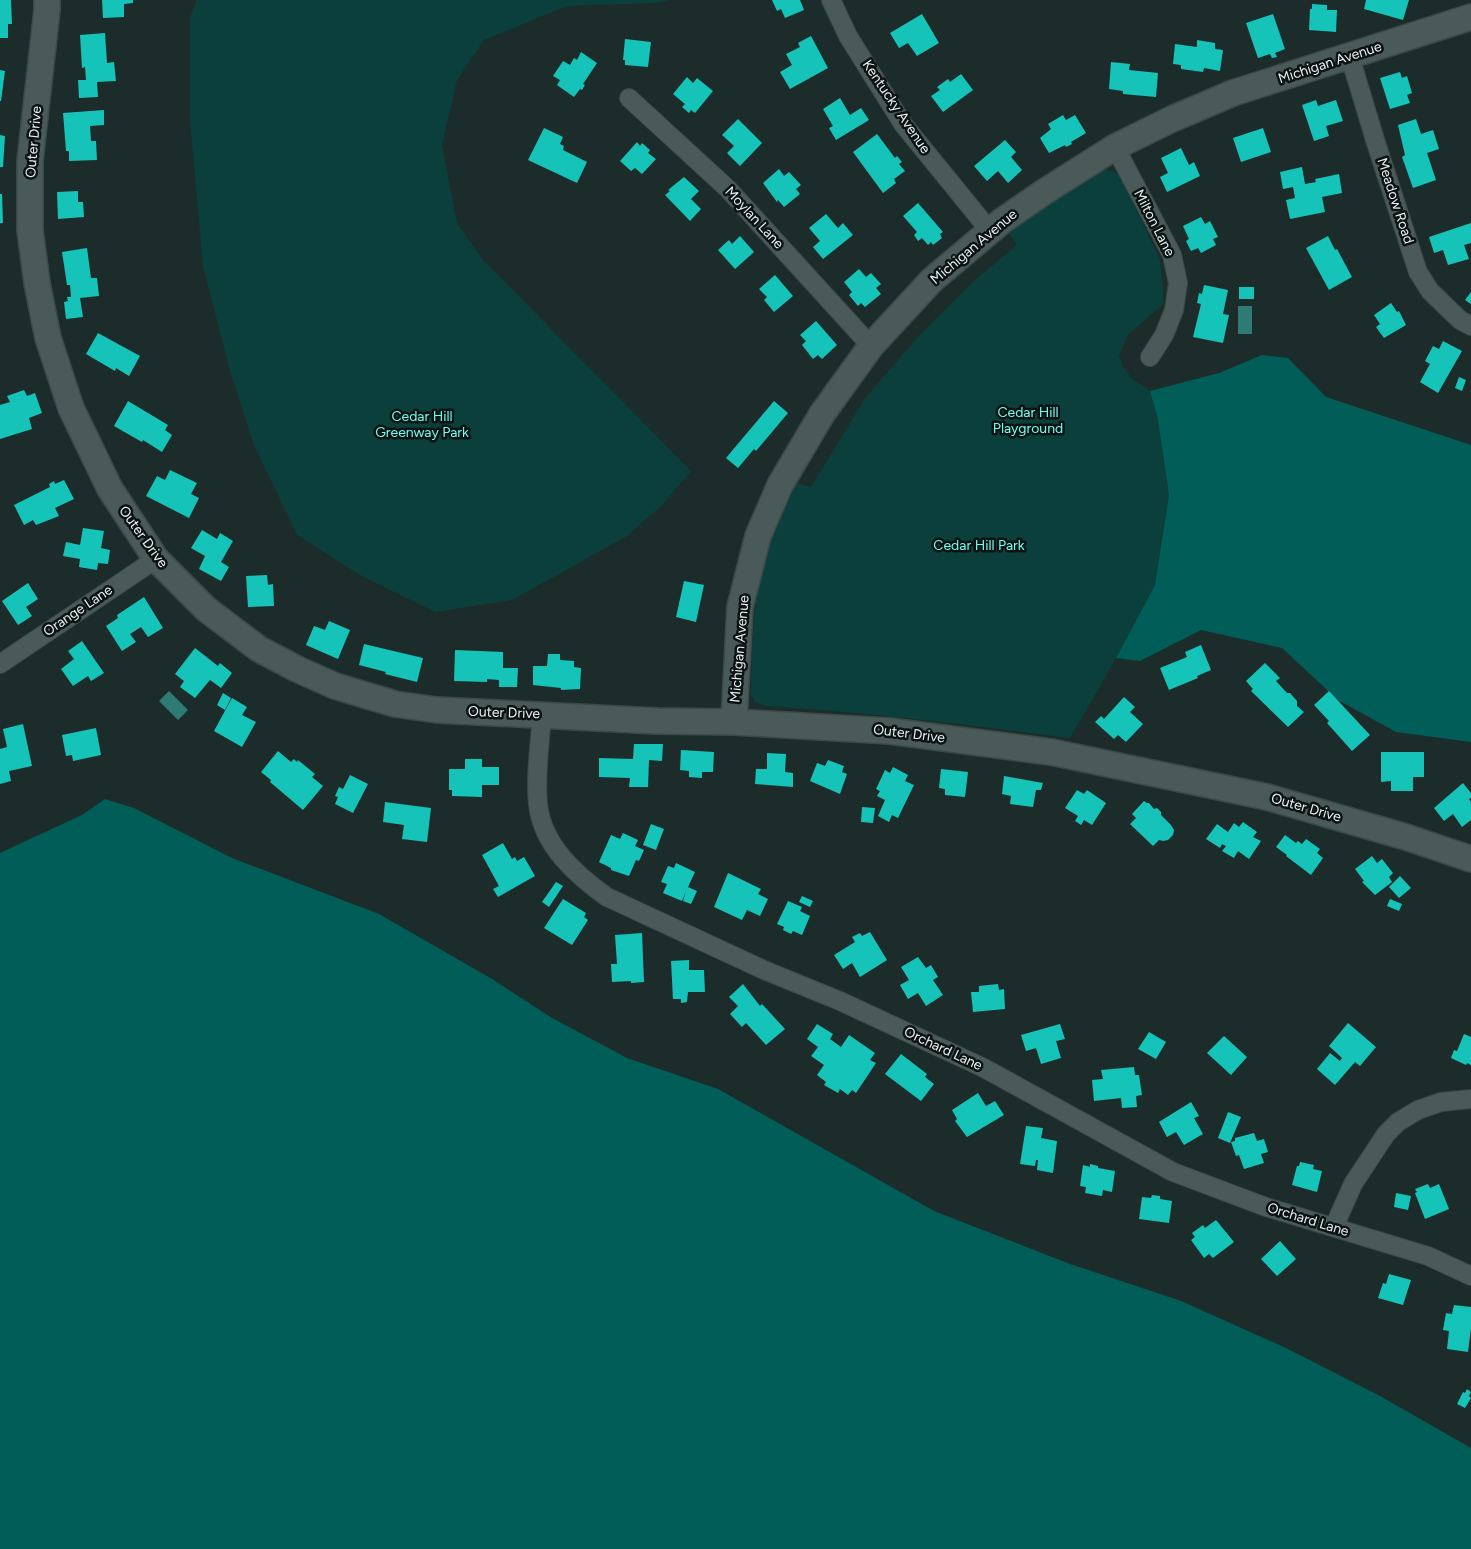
<!DOCTYPE html>
<style>
body{margin:0}
canvas{display:block;background:#1c2c2a}
</style>
<canvas width="1471" height="1549"></canvas>
<script>
const ctx = document.querySelector('canvas').getContext('2d');
ctx.lineJoin = 'round';
function fillPath(path, color) { ctx.fillStyle = color; ctx.fill(path, 'evenodd'); }
function strokePath(path, color, width, dash) { ctx.strokeStyle = color; ctx.lineWidth = width; ctx.lineCap = dash ? 'butt' : 'round'; ctx.setLineDash(dash || []); ctx.stroke(path); }
function label(font, color, halo, rows, align = 'center') {
  ctx.font = font + ' Figtree,sans-serif'; ctx.lineWidth = 5; ctx.setLineDash([]); ctx.textBaseline = 'middle'; ctx.strokeStyle = halo; ctx.fillStyle = color; for (const [text, x, y, turn = 0] of rows) {
    ctx.save(); ctx.translate(x, y); ctx.rotate((+turn || 0) * Math.PI / 180); ctx.textAlign = isNaN(turn) ? turn : align; if (halo) ctx.strokeText(text, 0, 0); ctx.fillText(text, 0, 0); ctx.restore();
  }
}
const green = new Path2D(`
 M197 0H671L655 3 567 6 484 40 457 80 442 145 457 223 483 260 691 471 661 506 627 536 512 600 435 612 362 576 297 535 254 445 229 367 203 266 190 119V17Z
 M1100 170 1113 171 1119 175 1160 259 1164 303 1128 335 1119 355 1122 365 1131 378 1150 391 1158 420 1169 495 1155 585 1116 658 1070 738C969 725 868 712 765 706L755 702 751 695C752 645 752 594 769 546 776 524 787 504 797 483L811 487 866 397 918 337 976 279 1017 245 1007 230Z`);
const forest = new Path2D(`
 M1262 355 1288 358 1326 397 1471 445V742L1396 732 1338 700 1282 648 1201 630 1140 661 1116 658 1155 585 1169 495 1158 420 1150 391 1219 373Z
 M105 799 134 808 232 858 379 914 492 979 552 1018 627 1058 718 1089 934 1211 1070 1264 1181 1301 1286 1348 1380 1396 1471 1448V1549H0V853L82 815Z`);
const water = new Path2D(`
 M1238 306H1252V334H1238Z
 M169 691 188 710 178 720 159 701Z`);
const building = new Path2D(`
 M0 0H11L12 24H8V38H0Z
 M102 0H133V3L124 4V17L103 18Z
 M772 0H800L804 10 785 18 781 9 777 11Z
 M1366 0H1409L1403 20 1364 9Z
 M1312 4 1327 5V10H1337L1336 32 1309 30 1310 9H1312Z
 M922 14 939 43 917 56 908 43 899 48 890 33Z
 M1273 14 1285 49 1275 53 1277 57 1272 58 1270 54 1258 58 1246 23Z
 M105 33 107 63 114 62 116 81 97 82 98 97 79 98 78 80H86L85 67 82 68 80 35Z
 M811 36 828 68 790 89 780 72 792 65 786 54 800 47 798 43Z
 M625 39 651 42 648 67 625 65V60H623Z
 M1197 40 1215 43V49L1223 50 1220 71 1204 68 1203 72 1181 69V65L1173 64 1175 44 1197 47Z
 M581 52 597 63 583 84 585 85 582 90 580 89 574 97 557 85 560 80 553 76 563 61 570 65 574 58 577 60Z
 M1111 62 1130 64 1129 70 1158 73 1156 97 1123 94V91L1109 89Z
 M0 70 5 71 1 101H0Z
 M1400 72 1402 78 1407 76 1412 93 1407 95 1410 103 1390 109 1380 78Z
 M961 74 973 90 943 112 931 96 940 90 937 87 948 79 950 82Z
 M687 77 693 83 697 78 713 91 695 113 691 110 689 113 682 107 685 104 673 94Z
 M840 98 850 115 861 108 869 120 836 140 829 128 833 126 823 109Z
 M1316 100 1318 106 1336 100 1343 121 1326 126 1329 136 1314 141 1302 105Z
 M104 110V125L90 126 91 141H96L97 160 69 161V151H66L63 113Z
 M1063 115 1066 120 1075 115 1086 133 1071 142 1072 144 1066 147 1065 145 1049 153 1040 138 1051 129 1048 124Z
 M738 119 762 143 740 166 727 153 734 146 722 135Z
 M1416 119 1421 134 1433 130 1439 149 1427 153 1436 180 1413 188 1402 157 1405 155 1398 125Z
 M544 128 563 137 560 144 564 146 563 150 587 162 577 183 528 160Z
 M1263 128 1271 152 1241 162 1233 138Z
 M877 134 895 158 897 156 902 162 899 164 905 171 894 179 896 183 883 193 853 152Z
 M0 135 5 136 3 167H0Z
 M1005 140 1016 152 1011 157 1022 170 1008 183 998 171 987 181 974 166Z
 M637 142 640 146 642 143 650 150 648 153 656 159 642 174 635 168 631 171 620 161Z
 M1181 148 1189 165 1194 162 1200 176 1167 192 1160 177 1168 173 1161 158Z
 M1302 167 1305 184 1316 182 1315 179 1339 174 1342 193 1322 197 1325 212 1290 219 1286 200 1295 198 1293 187 1283 189 1280 172Z
 M779 169 784 176 789 172 801 185 796 189 800 194 784 207 778 200 777 202 763 183Z
 M684 177 699 191 691 199 701 209 690 221 665 195 670 191 668 190Z
 M78 191V202H83L84 217 58 219 57 192Z
 M0 194H2L3 223H0Z
 M918 203 943 232 940 234 942 238 933 245 931 242 928 245 922 238 918 241 914 235 917 232 903 216Z
 M826 214 838 228 843 223 853 235 823 259 813 247 820 241 809 228Z
 M1201 217 1205 224 1210 221 1218 237 1213 239 1216 245 1201 253 1198 248 1191 251 1186 241 1189 239 1183 226Z
 M1471 223V243L1464 245 1469 259 1448 265 1443 250 1434 253 1429 237Z
 M740 236 754 252 735 269 718 250 729 240 732 244Z
 M1328 236 1335 250 1337 249 1352 277 1329 290 1306 248Z
 M87 248 91 278H97L99 296 80 298 83 317 66 319 64 302 68 301 67 297H71L70 285H67L62 252Z
 M859 269 866 277 871 273 881 284 876 288 881 294 865 307 861 303 858 306 849 295 852 292 844 282Z
 M775 275 793 296 774 312 764 300 767 297 759 289Z
 M1204 285 1228 290 1223 314 1229 315 1223 343 1193 337 1201 304 1197 303 1199 293 1202 294Z
 M1239 287H1254V299H1239Z
 M1471 292V304L1465 300Z
 M1391 303 1397 312 1399 311 1406 325 1384 338 1376 327 1380 324 1374 315Z
 M816 321 837 345 822 359 818 355 813 359 802 345 806 341 800 335Z
 M98 333 140 356 129 376 116 368 115 371 86 354Z
 M1443 341 1462 351 1438 393 1420 382 1430 364 1425 361 1433 346 1439 349Z
 M1459 377 1466 380 1462 391 1455 388Z
 M24 390 27 396 35 393 42 413 29 418 32 429 0 439V405L10 402 7 396Z
 M128 401 168 425 165 430 172 435 162 452 143 440 142 442 114 426Z
 M774 401 788 413 756 451 754 449 738 468 726 458Z
 M170 470 197 483 191 494 199 498 189 518 146 496 157 476 165 480Z
 M64 480 74 499 55 508 59 516 36 525 33 520 24 525 14 505 50 487 49 484 54 481 55 484Z
 M83 528 104 531 101 548 110 550 108 564 98 563 97 570 79 567 80 559 63 556 66 542 80 545Z
 M202 530 217 539 220 533 233 541 221 562 229 567 221 581 199 569 205 556 191 548Z
 M267 575 268 585 273 584 274 606 248 607 246 576Z
 M684 581 704 585 696 622 676 617Z
 M28 583 38 599 26 607 32 616 18 625 2 601Z
 M144 597 163 628 148 637 141 627 130 634 136 642 122 651 106 626 118 618 117 615Z
 M329 621 350 630 338 659 306 645 314 626 325 630Z
 M82 641 104 673 91 681 88 676 73 686 61 669 74 659 68 651Z
 M364 644 423 658 417 682 385 674 386 672 359 665Z
 M1201 645 1211 670 1197 676 1198 678 1169 690 1160 668 1187 657 1185 652Z
 M195 648 218 666 220 663 232 673 221 688 210 680 195 698 180 687 184 681 175 674Z
 M455 650 503 652V668H518L517 687H499V680L487 679V682L454 681Z
 M548 654H560V660L574 661V667L581 668 580 689 561 690V688L533 685V666H547Z
 M1265 663 1280 678 1276 681 1287 693H1290L1297 701V706L1304 712 1288 727 1251 691 1253 689 1246 681Z
 M1329 691 1370 735 1352 751 1327 723 1329 721 1314 705Z
 M223 693 231 698 225 710 217 705Z
 M1124 697 1135 707 1130 712 1143 724 1126 742 1118 735 1114 739 1095 722 1101 716 1104 719Z
 M232 698 247 707 242 715 256 722 242 747 214 731Z
 M23 724 32 766 9 771 11 781 0 784V749L7 747 3 729Z
 M96 728 101 755 73 761 72 755 66 756 62 735Z
 M634 744H663L662 761 649 760 648 787H629L630 778 599 777V758L633 759Z
 M681 750 714 752 713 772H702V778L689 777V771L680 770Z
 M278 751 291 762 294 759 297 762 298 760 315 774 312 777 323 786 303 810 270 782 271 780 261 772Z
 M1381 752H1424V777H1413V791H1391V781L1381 782Z
 M767 753 786 754 785 772 793 773V787L755 784 756 769H767Z
 M465 759H482V767H499V785H482V797L452 796V790H449V769H465Z
 M828 760 844 766 842 772 847 774 840 794 810 781 817 763 825 766Z
 M893 767 908 775 905 781 914 785 898 818 892 815 889 822 878 816 885 800 877 796 880 791 876 789 885 770 890 773Z
 M941 769 968 772 965 797 945 795V789L939 788Z
 M350 775 368 784 353 813 335 804 338 797 335 796 339 787 343 789Z
 M1004 776 1043 783 1041 790H1036L1033 807 1010 804 1011 796 1002 794Z
 M1463 783 1471 793V798L1469 799 1471 802V820L1462 827 1453 814 1444 821 1434 808Z
 M1077 790 1084 794 1087 790 1106 803 1092 825 1084 820 1081 825 1075 821 1078 816 1065 808Z
 M1144 801 1147 803H1149L1154 809 1157 808 1161 812V815L1171 825 1174 830 1173 835 1168 840 1163 841 1159 840 1153 846 1130 824 1136 818 1132 814Z
 M385 802 431 808 427 842 402 839 404 825 383 822Z
 M862 807 875 808 873 823 861 822Z
 M1243 822 1257 832 1253 837 1261 841 1249 859 1238 851 1234 858 1222 851 1226 846 1222 844 1220 848 1206 839 1217 824 1228 832 1234 823 1239 827Z
 M651 824 664 829 656 850 643 845Z
 M623 833 638 840 635 846 644 850 639 861 636 860 629 876 611 870V868L599 862 611 835 620 839Z
 M1285 835 1296 843 1298 841 1302 844 1306 839 1320 849 1317 853 1323 858 1311 875 1286 856 1287 855 1276 847Z
 M503 843 512 859 515 857 517 861 524 857 535 876 498 897 493 889 499 886 482 855Z
 M1372 856 1377 863 1382 859 1393 873 1389 877 1392 882 1375 895 1362 882 1364 881 1355 869Z
 M676 863 695 872 688 887 697 891 691 904 683 901 686 891 682 901 663 893 667 884 661 882 668 866 674 868Z
 M728 873 761 889 758 894 768 899 760 916 747 910 742 920 714 907Z
 M1400 876 1411 888 1399 898 1389 887Z
 M556 882 563 886 549 907 542 902Z
 M802 896 813 901 810 907 799 902Z
 M563 899 586 913 584 917 588 920 572 945 544 928Z
 M1390 899 1402 904 1399 911 1387 906Z
 M788 901 802 907 800 911 810 916 802 935 793 931 791 934 783 930 784 927 777 924Z
 M870 932 887 960 860 977 852 963 843 969 834 955 855 942 852 937 860 933 862 936Z
 M642 933 644 982 631 983V981L612 982 611 964H617L615 935Z
 M918 957 926 968 931 965 938 977 933 980 943 995 926 1006 918 993 908 999 900 985 909 980 901 967Z
 M689 960V970H704L705 992H688L687 1002 681 1003V999H673L671 961Z
 M743 984 760 1006 762 1004 785 1029 766 1045 746 1023 742 1027 730 1014 738 1006 729 997Z
 M998 984 999 990 1004 989 1005 1009 973 1012 971 992H979V986Z
 M1348 1023 1376 1047 1360 1066 1355 1062 1335 1085 1317 1069 1330 1053 1340 1061 1342 1058 1329 1046Z
 M817 1024 833 1034 830 1039 841 1047 849 1035 875 1053 870 1060 876 1063 856 1093 852 1090 848 1095 840 1089 838 1093 824 1085 826 1082 817 1075 824 1065 811 1056 818 1047 807 1039Z
 M1060 1024 1065 1039 1056 1041 1061 1058 1041 1064 1036 1048 1026 1051 1021 1035Z
 M1149 1032 1166 1042 1156 1059 1138 1049Z
 M1464 1034 1471 1037V1065L1467 1063 1466 1065 1451 1058 1454 1050 1457 1051Z
 M1224 1036 1247 1057 1231 1075 1207 1053Z
 M901 1054 927 1074 925 1077 934 1084 921 1101 885 1074Z
 M1134 1067 1135 1075H1139L1142 1095 1136 1096 1137 1107 1122 1108 1121 1098 1094 1101 1092 1080 1103 1079 1101 1070Z
 M978 1093 986 1106 995 1101 1004 1115 967 1137 955 1121 957 1119 952 1110Z
 M1191 1102 1199 1116 1194 1118 1203 1134 1184 1145 1176 1132 1167 1137 1159 1122Z
 M1228 1112 1241 1117 1230 1143 1218 1138Z
 M1026 1126 1043 1128 1041 1138 1057 1141 1053 1173 1037 1170 1038 1160H1036L1035 1166 1020 1164Z
 M1254 1133 1257 1141 1264 1139 1268 1152 1261 1154 1264 1163 1244 1169 1239 1155 1236 1156 1231 1142 1235 1141V1138Z
 M1300 1162 1314 1165 1313 1169 1322 1171 1317 1192 1292 1185 1297 1166H1299Z
 M1090 1164 1098 1166V1168L1115 1171 1112 1192 1103 1190 1102 1196 1085 1193 1086 1187 1080 1186 1083 1165 1090 1167Z
 M1428 1184 1430 1188 1439 1184 1449 1209 1425 1219 1415 1193 1417 1192 1415 1189Z
 M1396 1193 1411 1196 1408 1210 1394 1207Z
 M1152 1195 1160 1196V1199L1172 1201 1169 1223 1139 1219 1142 1197 1151 1198Z
 M1216 1220 1234 1242 1213 1258 1209 1254 1204 1258 1191 1240 1195 1237 1192 1233 1203 1225 1205 1228Z
 M1280 1241 1296 1259 1277 1276 1261 1259Z
 M1389 1274 1411 1280 1403 1305 1378 1298 1383 1283 1386 1284Z
 M1454 1305 1471 1307V1328L1468 1352 1447 1349 1449 1331 1443 1330 1446 1313 1452 1314Z
 M1467 1389 1471 1392 1469 1396 1471 1398 1465 1408 1457 1404 1463 1392 1465 1393Z`);
const street = new Path2D(`
 M831 0 848 36 903 124 990 231
 M1350 57 1376 143 1418 272 1430 291 1460 320 1471 326
 M629 98 728 189 871 346
 M1115 147 1172 255 1178 283 1174 310 1164 335 1150 357
 M0 664 156 559
 M542 715C540 744 535 774 538 804 542 845 576 875 607 897L764 970 840 1001 984 1068 1173 1172 1266 1207 1428 1256 1471 1276
 M1334 1227 1353 1184 1386 1134 1398 1122 1418 1110 1441 1102 1471 1099`);
const secondary = new Path2D(`
 M47 0V10L30 161V230L37 283 48 338 71 408 110 489 156 559 206 609 259 649 297 669 335 686 395 704 437 710 657 721 734 722 889 731 1051 752 1267 797 1406 837 1471 859
 M734 722 740 607 758 536 780 485 822 414 871 346 932 280 1002 221 1044 192 1115 147 1172 119 1233 93 1471 17`);
const streetNames = [
 ["Michigan Avenue",1330,63,-18],
 ["Kentucky Avenue",896,107,56],
 ["Outer Drive",34,142,-85],
 ["Meadow Road",1395,201,72],
 ["Moylan Lane",754,218,47],
 ["Milton Lane",1154,223,63],
 ["Michigan Avenue",974,247,-40],
 ["Outer Drive",143,537,54],
 ["Orange Lane",78,611,-34],
 ["Michigan Avenue",740,649,-85],
 ["Outer Drive",504,713,2],
 ["Outer Drive",909,734,7],
 ["Outer Drive",1306,808,16],
 ["Orchard Lane",943,1049,25],
 ["Orchard Lane",1308,1220,17]
];
const parkNames = [
 ["Cedar Hill",1028,413],
 ["Playground",1028,429],
 ["Cedar Hill",422,417],
 ["Greenway Park",422,433],
 ["Cedar Hill Park",979,546]
];
fillPath(green, '#0a3f3b');
fillPath(forest, '#005d58');
fillPath(water, '#2e7b75');
fillPath(building, '#15c3b9');
strokePath(street, '#3b4948', 20);
strokePath(secondary, '#3b4948', 28);
strokePath(street, '#495a58', 18);
strokePath(secondary, '#495a58', 25);
label('14px', '#e6f0ef', '#0c1312', streetNames);
label('14px', '#6ffef2', '#0c1312', parkNames);
</script>
